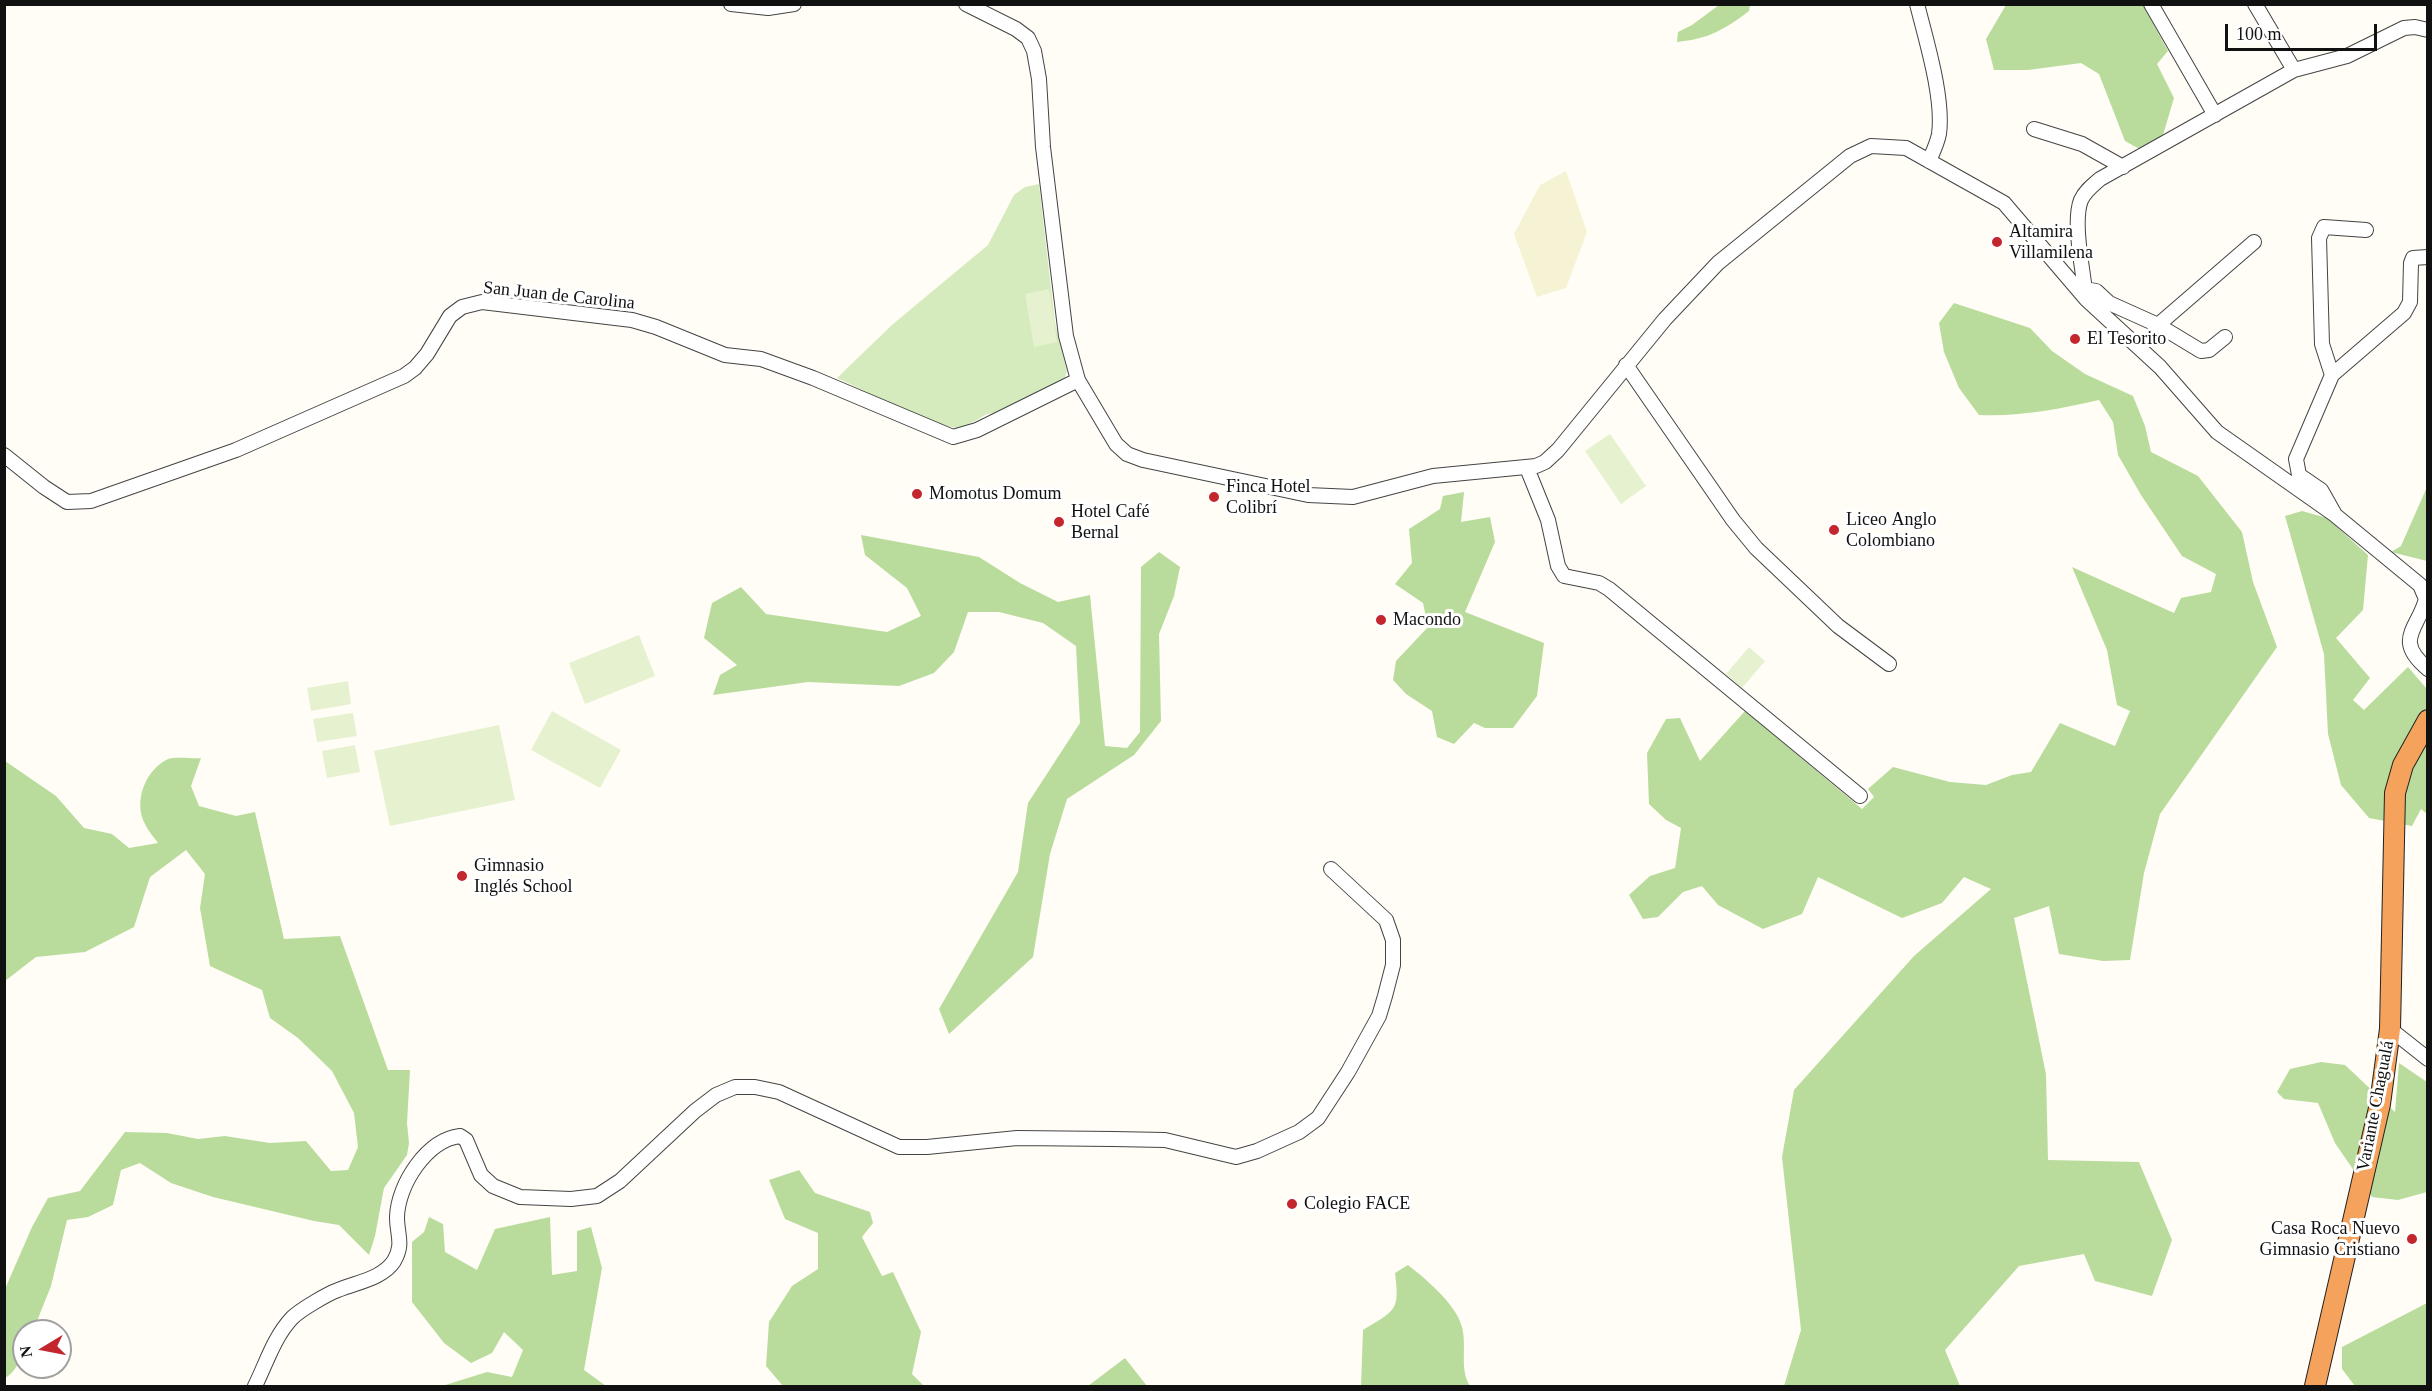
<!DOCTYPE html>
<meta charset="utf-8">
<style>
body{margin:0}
#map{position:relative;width:2432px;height:1391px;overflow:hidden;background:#fffdf5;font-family:Georgia,serif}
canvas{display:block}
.frame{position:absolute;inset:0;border:6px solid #111;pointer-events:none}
.north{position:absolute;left:12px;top:1319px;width:60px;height:60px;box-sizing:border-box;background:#fff;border:2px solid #a0a0a0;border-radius:50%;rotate:260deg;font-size:16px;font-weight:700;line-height:24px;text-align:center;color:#111}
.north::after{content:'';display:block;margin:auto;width:21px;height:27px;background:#c4262e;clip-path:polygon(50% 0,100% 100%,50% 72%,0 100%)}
.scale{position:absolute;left:2225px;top:24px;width:152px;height:27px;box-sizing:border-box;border:3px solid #111;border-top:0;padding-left:8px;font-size:18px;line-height:21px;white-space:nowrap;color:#111;-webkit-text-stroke:4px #fff;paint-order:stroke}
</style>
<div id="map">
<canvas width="2432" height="1391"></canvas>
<div class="frame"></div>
<div class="north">N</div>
<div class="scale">100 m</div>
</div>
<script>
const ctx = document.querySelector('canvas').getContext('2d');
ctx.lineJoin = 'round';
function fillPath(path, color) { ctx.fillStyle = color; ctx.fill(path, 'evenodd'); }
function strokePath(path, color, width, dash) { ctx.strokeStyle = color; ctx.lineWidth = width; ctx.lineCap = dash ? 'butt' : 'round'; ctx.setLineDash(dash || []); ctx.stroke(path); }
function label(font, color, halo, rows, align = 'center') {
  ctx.font = font + ' Georgia,serif'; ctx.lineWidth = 6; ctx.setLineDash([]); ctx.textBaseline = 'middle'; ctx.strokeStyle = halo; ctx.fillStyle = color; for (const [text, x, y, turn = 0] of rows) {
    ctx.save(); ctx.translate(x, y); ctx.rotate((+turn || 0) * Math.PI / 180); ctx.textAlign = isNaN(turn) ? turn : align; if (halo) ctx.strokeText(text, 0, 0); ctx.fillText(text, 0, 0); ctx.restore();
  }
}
const farmland = new Path2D(`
 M1566 171 1587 232 1566 288 1537 297 1514 234 1540 185Z`);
const green = new Path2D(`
 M1039 184 1055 323 1067 371 1064 381 996 413 987 414 961 429 933 423 837 378 893 324 988 245 1014 195 1025 187Z`);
const forest = new Path2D(`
 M1719 5H1750L1749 11C1724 30 1708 39 1677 42L1678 32 1692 25Z
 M2006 5H2143L2168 51 2157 64 2174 98 2163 135 2145 152 2125 141 2099 74 2081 63 2028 70H1994L1986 39Z
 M1954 303 2030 328 2052 351 2085 374 2133 396 2145 426 2151 452 2198 476 2242 532 2253 582 2277 647 2160 814 2144 873 2130 960 2103 961 2059 954 2049 906 2014 918 2046 1074 2048 1160 2139 1162 2172 1240 2152 1296 2095 1281 2084 1254 2019 1266 1945 1350 1960 1386H1784L1801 1330 1782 1157 1794 1090 1914 956 1991 889 1964 877 1942 903 1902 918 1818 877 1802 914 1763 929 1718 905 1702 886 1683 892 1658 917 1643 919 1629 895 1650 876 1675 868 1681 828 1666 820 1649 804 1647 753 1666 719 1680 718 1700 761 1745 711 1862 809 1874 797 1868 789 1893 767 1950 782 1986 785 2012 775 2031 772 2060 723 2115 746 2130 711 2117 705 2107 650 2072 567 2174 613 2181 598 2211 592 2216 574 2182 556 2141 495 2118 455 2113 422 2099 400C2059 409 2019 417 1979 415L1959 388 1944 352 1939 323Z
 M2427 487V561L2391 552 2401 546Z
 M1464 492 1461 522 1490 517 1495 542 1465 612 1544 643 1537 696 1513 728H1485L1474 723 1454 744 1437 737 1432 711 1406 694 1393 680 1396 661 1428 627 1423 603 1395 584 1412 563 1409 529 1440 509 1443 496Z
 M2302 511 2327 518 2368 555 2363 610 2336 638 2370 678 2353 700 2364 710 2408 667 2427 689V814L2421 809 2412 826 2369 818 2341 785 2328 734 2324 654 2285 516Z
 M861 535 979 557 1020 583 1058 602 1090 595 1105 746 1127 748 1140 732 1141 567 1159 552 1180 567 1174 596 1159 634 1161 721 1134 755 1067 799 1050 854 1033 957 949 1034 939 1009 1018 872 1028 803 1080 723 1076 646 1043 623 999 612H968L954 652 934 673 899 686 808 682 713 695 720 675 737 665 704 638 712 603 741 587 766 614 887 632 921 616 907 588 865 555Z
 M201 758 191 786 199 806 236 816 255 812 284 939 340 936 388 1070H410L407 1123 409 1143 407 1155 384 1188 375 1236 369 1255 339 1225 314 1221 213 1197 171 1183 140 1163 121 1170 113 1205 88 1217 67 1220 51 1286 33 1331H24C24 1348 21 1369 5 1378V1289L32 1227 48 1198 80 1191 125 1132 167 1133 198 1139 225 1136 270 1143 306 1141 331 1171 348 1170 358 1147 354 1113 332 1071 298 1038 270 1018 262 990 210 966 200 908 205 874 186 850 150 877 134 927 85 952 36 957 5 981V761L56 796 84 828 112 834 129 848 158 843C154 837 148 831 145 824 133 802 145 770 168 759 176 756 192 759 201 758Z
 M2321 1062 2345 1065 2395 1112 2399 1063 2427 1082V1192L2398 1200 2372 1197 2335 1143 2318 1103 2284 1099 2277 1092 2290 1069Z
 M799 1170 815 1193 870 1212 873 1223 862 1237 882 1276 893 1272 921 1332 912 1374 924 1386H783L766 1366 769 1322 792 1286 818 1269V1233L785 1219 769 1180Z
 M429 1217 443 1224 445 1252 477 1270 495 1229 550 1217 552 1275 577 1271V1231L591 1227 602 1268 584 1370 606 1386H442L487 1372 512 1377 523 1350 504 1332 492 1353 471 1363 444 1343 412 1302V1242L424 1232Z
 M1408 1265C1427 1280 1460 1307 1463 1332 1466 1351 1460 1370 1470 1386H1361L1363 1330C1395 1310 1400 1312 1395 1273Z
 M2427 1303V1386H2355L2342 1369V1347Z
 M1125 1358 1147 1386H1088Z`);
const pitch = new Path2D(`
 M1049 289 1057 342 1034 347 1025 294Z
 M1610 434 1646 486 1621 504 1585 451Z
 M639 635 655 676 585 704 569 663Z
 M1749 647 1765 661 1742 688 1726 674Z
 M348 681 351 704 311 711 307 688Z
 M552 711 621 750 600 788 531 750Z
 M353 713 357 736 317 742 313 719Z
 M499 725 515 800 390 826 374 751Z
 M355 745 360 772 327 778 322 751Z`);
const minor = new Path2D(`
 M731 4 768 8 794 4
 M966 4 1016 29 1028 38 1034 51 1039 79 1043 147 1066 336 1078 380 1116 444 1127 454 1143 460 1308 495 1353 497 1433 476 1536 466 1545 462 1558 450 1665 319 1718 263 1850 156 1871 146 1906 148 2004 203 2086 299 2160 367 2217 432 2335 515 2420 585 2426 599C2418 629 2393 640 2428 669
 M1917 4C1926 40 1944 98 1939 134 1937 144 1933 152 1929 161
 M2151 4 2215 115
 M2255 4 2294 70
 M2034 129 2082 144 2123 167
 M2085 289 2096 291 2109 303 2158 325 2201 351 2209 350 2225 337
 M2086 299C2084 274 2072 223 2081 200 2085 191 2093 185 2100 179L2294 70 2347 56 2404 28 2415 27 2428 30
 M2158 325 2254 242
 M1626 365 1733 520 1756 548 1838 626 1889 664
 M2332 375 2322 344 2319 238 2324 227 2366 230
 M4 455 44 487 67 502 91 501 236 450 404 376 415 368 427 354 450 316 462 307 482 302 632 320 656 327 725 355 761 359 813 378 953 437 977 430 1078 380
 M1527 468 1548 520 1558 566 1564 576 1599 583 1609 589 1860 796
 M2334 513 2321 490 2299 475 2296 459 2332 375 2404 313 2410 302 2411 263 2413 258 2428 257
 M2390 1029 2428 1059
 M255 1386C266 1364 274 1337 292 1318 300 1310 327 1294 338 1290 357 1282 382 1279 394 1261 404 1244 397 1235 397 1217 398 1184 427 1140 460 1136L466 1140 481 1175 493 1186 520 1197 571 1199 597 1196 620 1181 695 1111 716 1095 735 1087H755L779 1092 899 1147H927L1017 1138 1113 1139 1165 1140 1236 1157 1257 1151 1299 1132 1318 1118 1348 1072 1379 1016 1385 996 1393 965V940L1386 920 1331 869`);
const highway = new Path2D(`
 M2315 1386 2380 1104 2390 1029 2395 793 2403 765 2428 720`);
const markers = [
 [1997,242,6,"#c4262e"],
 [2075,339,6,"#c4262e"],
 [917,494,6,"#c4262e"],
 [1214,497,6,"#c4262e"],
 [1059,522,6,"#c4262e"],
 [1834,530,6,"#c4262e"],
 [1381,620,6,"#c4262e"],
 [462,876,6,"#c4262e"],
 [1292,1204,6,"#c4262e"],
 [2412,1239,6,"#c4262e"]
];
const poiNames = [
 ["Altamira",2009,232],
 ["Villamilena",2009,253],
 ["El Tesorito",2087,339],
 ["Finca Hotel",1226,487],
 ["Colibrí",1226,508],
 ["Momotus Domum",929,494],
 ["Hotel Café",1071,512],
 ["Bernal",1071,533],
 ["Liceo Anglo",1846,520],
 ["Colombiano",1846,541],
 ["Macondo",1393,620],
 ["Gimnasio",474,866],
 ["Inglés School",474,887],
 ["Colegio FACE",1304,1204],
 ["Casa Roca Nuevo",2400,1229,"right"],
 ["Gimnasio Cristiano",2400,1250,"right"]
];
const streetNames = [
 ["San Juan de Carolina",559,296,6],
 ["Variante Chagualá",2376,1106,-79]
];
fillPath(farmland, '#f6f3d4');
fillPath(green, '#d5ebbd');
fillPath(forest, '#b9dc9c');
fillPath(pitch, '#e6f2cf');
strokePath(minor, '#444', 16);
strokePath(highway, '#222', 22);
strokePath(minor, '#fff', 14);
strokePath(highway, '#f5a25d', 20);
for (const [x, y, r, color] of markers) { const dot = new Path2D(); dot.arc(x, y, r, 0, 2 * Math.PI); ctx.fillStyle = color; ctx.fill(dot); strokePath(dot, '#fff', 2); }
label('18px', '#111', '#fff', poiNames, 'left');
label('18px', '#111', '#fff', streetNames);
</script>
